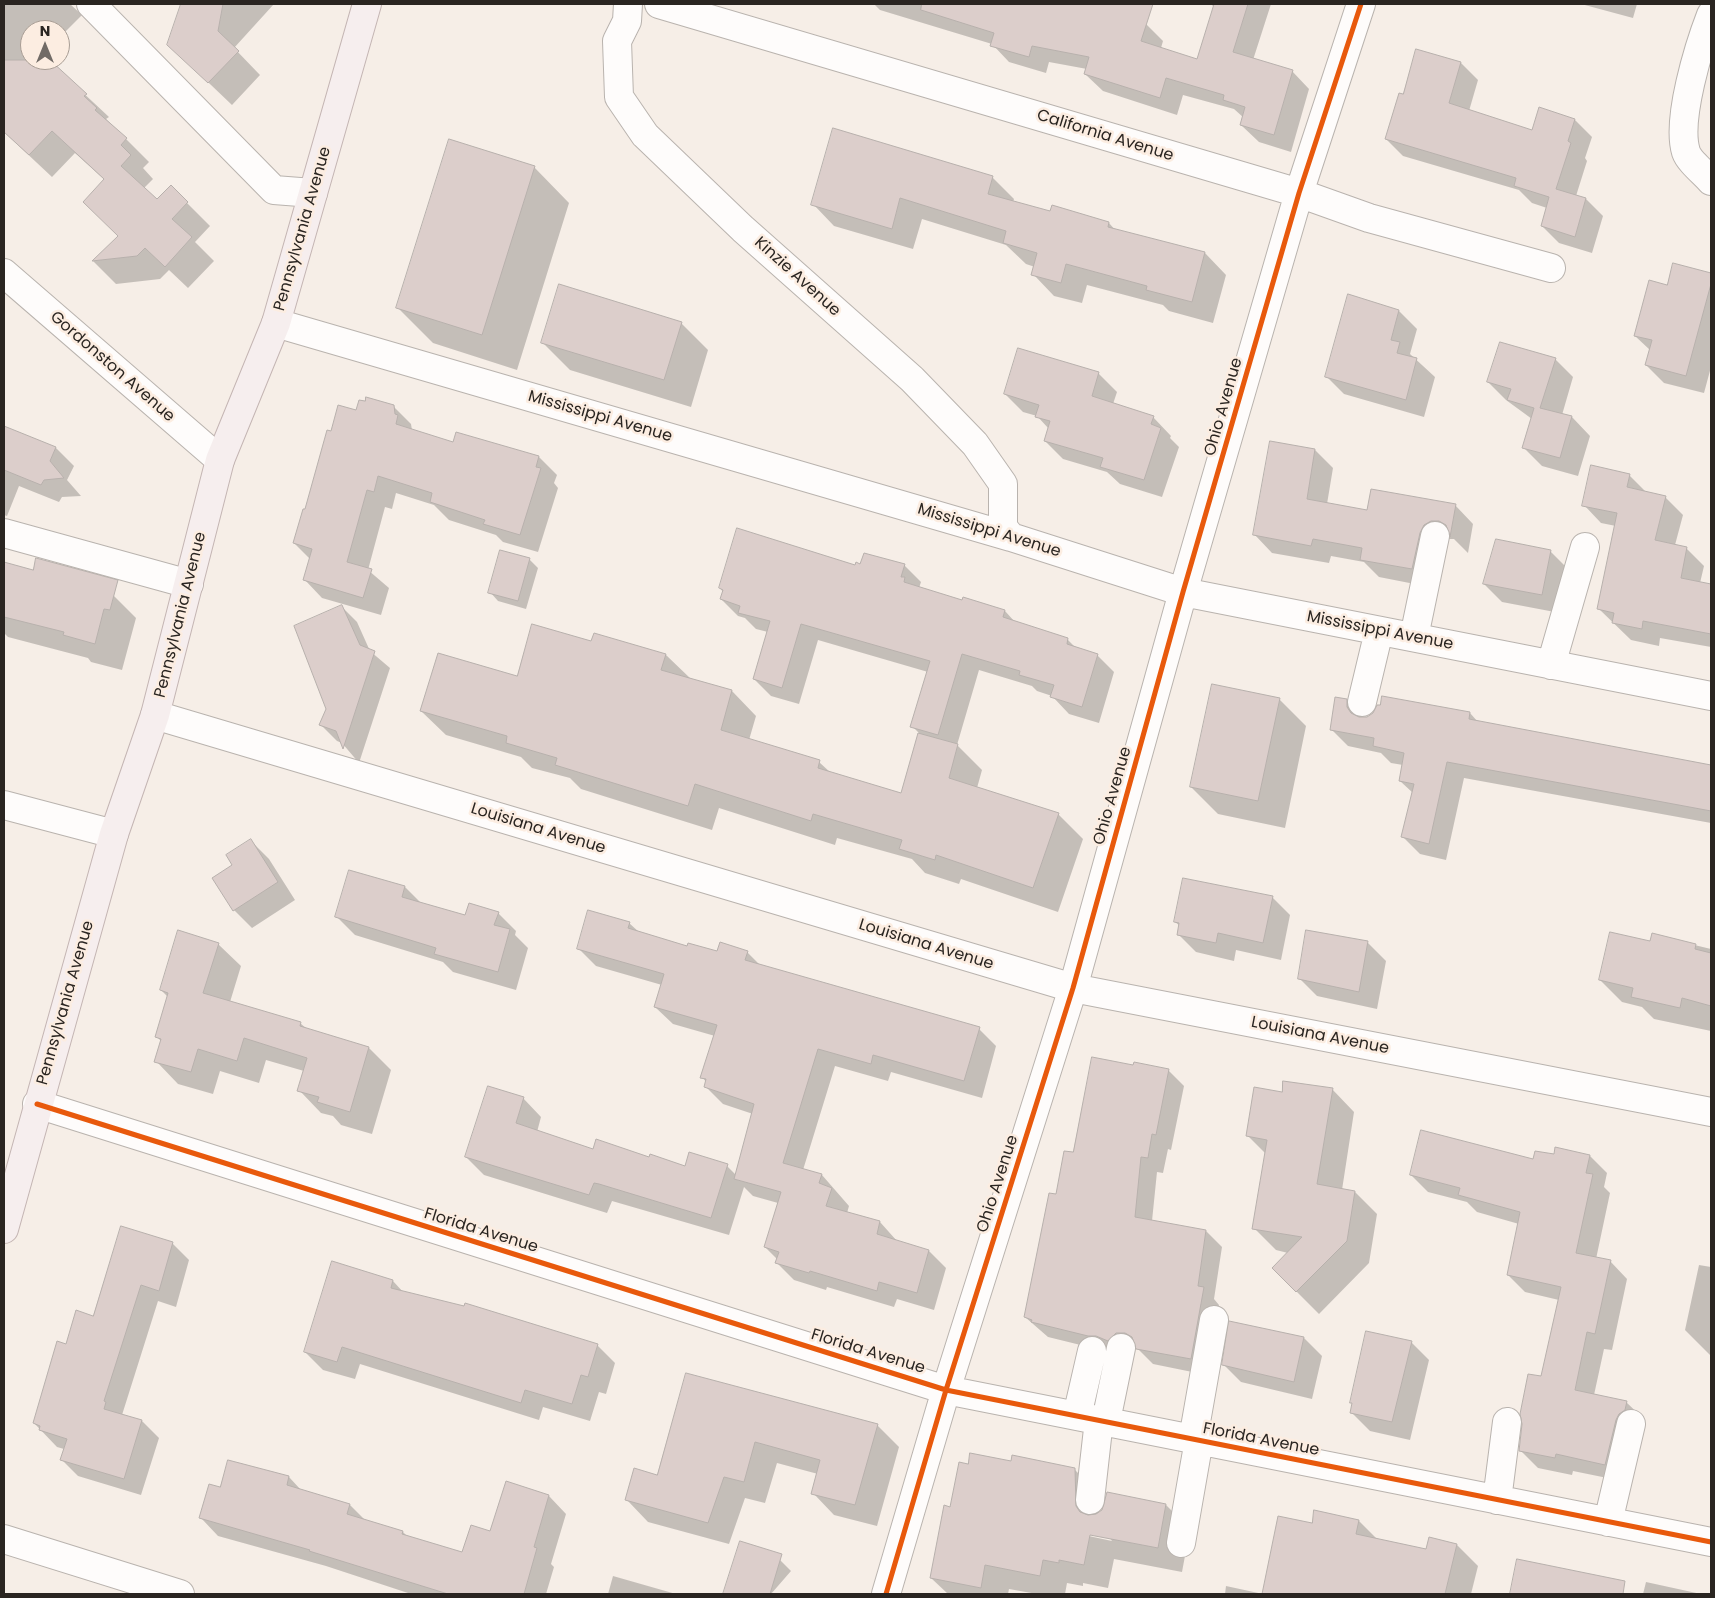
<!DOCTYPE html>
<style>
body{margin:0}
#map{position:relative;width:1715px;height:1598px;overflow:hidden;background:#f6eee7;font-family:Poppins,sans-serif}
canvas{display:block}
.frame{position:absolute;inset:0;border:5px solid #2a2521;pointer-events:none}
.north{position:absolute;left:20px;top:20px;width:50px;height:50px;box-sizing:border-box;background:#fcede1;border:1px solid #a89d94;border-radius:50%;rotate:0deg;font-size:14px;font-weight:700;line-height:20px;text-align:center;color:#2a2521}
.north::after{content:'';display:block;margin:auto;width:18px;height:22px;background:#716b66;clip-path:polygon(50% 0,100% 100%,50% 72%,0 100%)}
</style>
<div id="map">
<canvas width="1715" height="1598"></canvas>
<div class="frame"></div>
<div class="north">N</div>
</div>
<script>
const ctx = document.querySelector('canvas').getContext('2d');
ctx.lineJoin = 'round';
function fillPath(path, color) { ctx.fillStyle = color; ctx.fill(path, 'evenodd'); }
function strokePath(path, color, width, dash) { ctx.strokeStyle = color; ctx.lineWidth = width; ctx.lineCap = dash ? 'butt' : 'round'; ctx.setLineDash(dash || []); ctx.stroke(path); }
function label(font, color, halo, rows, align = 'center') {
  ctx.font = font + ' Poppins,sans-serif'; ctx.lineWidth = 5; ctx.setLineDash([]); ctx.textBaseline = 'middle'; ctx.strokeStyle = halo; ctx.fillStyle = color; for (const [text, x, y, turn = 0] of rows) {
    ctx.save(); ctx.translate(x, y); ctx.rotate((+turn || 0) * Math.PI / 180); ctx.textAlign = isNaN(turn) ? turn : align; if (halo) ctx.strokeText(text, 0, 0); ctx.fillText(text, 0, 0); ctx.restore();
  }
}
const shadow = new Path2D(`
 M4 4H70L82 15 60 37V30H30V60H48L109 117 106 119 149 162 143 168 153 179 144 188 157 200 171 187 210 226 195 242 214 261 188 288 169 270 160 279 116 284 93 261 120 236 105 180 75 153 52 177 4 132Z
 M182 4H274L234 48 260 75 232 105 168 44Z
 M874 4H1060L1146 24 1163 41 1161 48 1198 61 1214 7 1211 4H1271L1253 60 1292 71 1309 89 1291 152 1259 142 1241 125 1244 118 1234 109 1183 95 1177 115 1103 91 1085 74 1087 69 1049 62 1046 73 1009 62 992 44 880 10Z
 M1581 4H1637L1633 18Z
 M1417 50 1461 63 1478 80 1469 111 1532 132 1540 109 1575 120 1592 137 1585 158 1587 161 1576 196 1586 199 1603 216 1592 253 1559 243 1542 226 1547 208 1532 203 1519 190 1403 156 1386 139 1404 95Z
 M834 130 993 178 1014 199 1013 202 1051 213 1109 223 1116 231 1205 253 1226 275 1213 323 1169 311 1163 305 1087 285 1082 303 1054 296 1033 274 1035 267 1026 264 1006 245 922 219 913 249 834 226 813 204Z
 M534 167 569 203 517 370 433 343 398 308Z
 M1674 264 1711 275V367L1704 393 1664 383 1646 365 1650 350 1635 336 1668 287Z
 M1399 311 1417 329 1410 354 1435 377 1424 417 1344 394 1326 376Z
 M681 323 708 350 691 407 570 370 543 343Z
 M1019 349 1099 374 1117 392 1113 404 1153 417 1171 436 1170 438 1179 447 1162 497 1120 484 1107 472 1063 459 1045 441 1049 429 1037 416 1023 412 1005 394Z
 M1555 359 1573 377 1562 415 1572 417 1590 436 1578 476 1542 466 1524 448 1532 419 1506 400 1488 382Z
 M393 406 411 424 412 430 454 443 539 457 557 475 554 483 558 488 538 552 503 542 496 535 449 520 434 505 396 493 392 509 385 507 368 570 389 588 381 615 322 598 304 579 310 559 294 543 332 433 357 412Z
 M4 431 56 448 74 466 67 480 81 496 62 497 59 502 19 486 7 516 4 515Z
 M1271 443 1315 450 1333 468 1327 504 1368 512 1455 505 1473 524 1468 553 1454 539H1448L1430 587 1379 577 1364 562 1331 556 1329 563 1272 553 1254 534Z
 M1629 475 1647 493 1665 497 1683 515 1675 545 1686 548 1704 566 1700 583 1711 585V647L1660 638 1659 646 1631 640 1598 608 1616 526 1601 523 1584 505Z
 M1550 551 1568 569 1560 613 1502 602 1484 584Z
 M529 559 538 568 526 609 498 601 490 592Z
 M4 563 109 591 136 618 122 670 91 662 88 658 8 637 4 633Z
 M904 565 921 582 919 588 963 602 964 598 1005 611 1015 622 1067 639 1077 649 1097 655 1114 672 1099 723 1069 714 1052 696 1037 691 1032 686 979 670 957 745 982 770 977 788 1058 814 1083 839 1058 912 961 879 959 884 925 873 912 859 837 838 835 845 719 808 712 830 581 789 570 778 532 768 521 757 446 735 421 711 517 677 592 643 666 655 691 679 732 691 756 716 749 740 819 762 831 773 902 794 919 733 912 726 928 672 818 640 799 704 771 696 754 679 768 632 756 629 745 618 738 616 721 599 723 592 720 588 856 567Z
 M341 606 357 622 370 651 390 668 359 763 342 743 337 741 321 725 328 709Z
 M1383 698 1470 713 1478 722 1711 766V823L1464 778 1446 860 1420 854 1403 837 1413 793 1400 781 1403 765 1391 763 1381 753 1348 746 1331 729 1346 700 1363 717 1367 718 1381 707Z
 M1279 699 1306 726 1285 828 1218 814 1191 787Z
 M251 841 269 859 295 900 252 928 234 910V865Z
 M350 871 405 887 422 904 466 917 498 913 516 931 515 935 528 948 516 990 453 972 443 962 355 935 337 917Z
 M1272 897 1290 915 1281 960 1236 950 1234 961 1196 952 1178 934 1180 926 1175 922Z
 M629 923 639 932 688 947 718 953 747 952 760 965 979 1029 996 1046 982 1098 891 1072 888 1081 835 1066 803 1170 822 1175 849 1206 847 1213 880 1222 897 1241 929 1251 946 1268 934 1310 897 1299 894 1307 827 1287 826 1290 794 1280 777 1263 778 1260 765 1247 778 1203 753 1196 744 1187 729 1235 612 1201 607 1213 484 1175 466 1157 523 1098 541 1117 537 1132 594 1151 686 1167 727 1166 736 1175 753 1114 723 1104 706 1087 707 1083 702 1077 715 1036 673 1024 655 1007 662 985 596 966 578 948Z
 M1653 935 1711 949V1031L1654 1019 1642 1007 1622 1002 1600 980 1651 943Z
 M1368 943 1386 961 1377 1009 1317 996 1299 978Z
 M218 944 241 966 230 1002 300 1023 307 1029 369 1048 391 1070 372 1134 341 1125 333 1116 321 1113 299 1090 304 1071 266 1060 259 1083 220 1071 213 1094 178 1084 156 1061 162 1042 156 1036 168 997 161 990Z
 M1134 1067 1168 1070 1184 1086 1171 1150 1168 1149 1163 1173 1157 1172 1152 1221 1206 1231 1222 1247 1214 1299 1219 1305 1207 1375 1153 1364 1137 1348 1105 1351 1048 1337 1025 1317 1057 1196 1074 1154Z
 M1332 1089 1354 1112 1342 1190 1355 1192 1377 1214 1369 1263 1319 1314 1273 1268 1288 1253 1276 1250 1254 1228 1266 1154 1248 1136Z
 M1555 1156H1590L1607 1173 1604 1187 1610 1193 1596 1259 1610 1261 1627 1279 1612 1350 1604 1349 1594 1395 1626 1402 1644 1419 1622 1481 1573 1471 1572 1475 1538 1468 1520 1450 1542 1378 1559 1300 1525 1292 1508 1275 1519 1224 1477 1212 1467 1202 1428 1192 1411 1175Z
 M172 1243 189 1260 176 1307 158 1301 122 1415 142 1421 159 1438 141 1495 78 1476 61 1459 64 1449 57 1447 34 1423 94 1317Z
 M1699 1265 1711 1267V1356L1685 1330Z
 M393 1281 404 1293 597 1345 615 1363 606 1394 599 1392 590 1421 543 1407 539 1420 360 1364 355 1379 323 1370 305 1352Z
 M1304 1338 1322 1356 1312 1399 1241 1382 1223 1364Z
 M1411 1342 1429 1360 1410 1440 1370 1431 1352 1413V1403Z
 M687 1374 877 1425 899 1447 877 1526 834 1515 813 1493 818 1474 777 1463 765 1503 745 1498 729 1544 648 1522 627 1500 658 1476Z
 M229 1461 289 1477 301 1490 350 1505 366 1521 403 1532 408 1537 463 1554 491 1532 549 1496 566 1514 551 1564 554 1567 546 1594H411L326 1566 218 1536 201 1518 221 1488Z
 M1012 1462 1074 1469 1098 1493 1099 1514 1166 1505 1190 1529 1182 1572 1114 1559 1108 1588 1083 1583V1586L1067 1583 1065 1594H1037L1009 1589 1008 1594H948L931 1578 951 1508 969 1465ZM1084 1533 1109 1537 1112 1541 1084 1535Z
 M1359 1521 1378 1540 1427 1551 1457 1545 1478 1566 1471 1594H1225L1226 1586 1263 1594 1313 1524Z
 M740 1542 773 1553 791 1571 771 1594H724Z
 M1518 1561 1591 1589 1590 1594H1511Z
 M613 1576 676 1594H608Z
 M1646 1582 1701 1594H1643Z`);
const building = new Path2D(`
 M181 4H223L218 31 239 51 208 83 167 45Z
 M922 4H1153L1141 41 1197 59 1214 4H1248L1233 52 1293 70 1274 135 1240 125 1245 107 1223 100 1224 95 1166 78 1160 98 1084 74 1089 57 1032 46 1029 57 990 46 994 33 921 10Z
 M1416 49 1461 62 1449 103 1532 130 1539 107 1575 119 1568 141 1571 143 1556 189 1586 198 1575 237 1541 226 1549 197 1514 186 1516 178 1385 139 1399 93 1403 94Z
 M4 60H50L87 94 84 96 97 108 95 110 127 138 121 145 131 155 121 166 157 199 171 185 188 202 172 219 192 237 165 267 145 248 137 256 92 261 118 236 83 202 104 179 52 131 29 155 4 132Z
 M833 128 993 176 988 194 1050 211 1052 205 1109 222 1108 227 1205 252 1192 302 1146 290 1147 286 1066 264 1061 283 1031 275 1037 253 1003 243 1006 231 900 198 892 229 811 205Z
 M449 139 535 166 482 335 396 308Z
 M1673 263 1711 273V284L1686 376 1645 365 1652 340 1634 336 1649 280 1667 285Z
 M559 284 682 322 664 380 541 343Z
 M1348 294 1399 310 1391 340 1400 342 1397 353 1417 358 1406 400 1325 377Z
 M1500 342 1556 358 1540 408 1572 416 1560 458 1522 448 1534 408 1507 400 1511 389 1487 382Z
 M1018 348 1099 372 1092 396 1154 416 1151 424 1161 428 1144 480 1100 467 1103 458 1044 441 1050 421 1035 417 1039 405 1004 394Z
 M366 397 394 405 395 414 398 415 396 424 453 442 456 432 539 456 536 467 541 468 520 535 483 524 485 520 430 502 432 493 378 476 374 492 367 490 347 562 372 569 363 598 303 580 312 549 293 543 303 509H305L327 430 331 431 338 405 356 410 359 400 365 401Z
 M4 426 56 447 50 461 64 478 44 480 41 485 4 470Z
 M1270 441 1315 449 1307 499 1367 510 1371 489 1456 504 1450 537 1446 525 1439 521H1431L1424 525 1420 533 1412 569 1360 560 1362 548 1313 539 1311 546 1253 535Z
 M1591 465 1630 474 1627 487 1666 496 1655 540 1687 547 1681 578 1711 584V634L1643 621 1642 629 1612 623 1614 613 1597 609 1617 513 1582 506Z
 M737 528 855 565 856 562 860 564 864 553 905 564 901 577H905L904 582 962 600 963 597 1005 610 1003 617 1068 638 1067 644 1098 654 1082 707 1050 697 1054 685 1019 675 1020 671 962 654 938 735 910 727 930 661 801 624 782 688 753 679 770 621 738 613 740 606 720 599 723 590 719 588Z
 M1496 539 1551 550 1542 595 1483 584Z
 M500 550 530 558 518 601 488 593Z
 M36 558 118 580 110 610 104 609 95 644 63 635 64 632 4 617V562L33 570Z
 M342 605 360 645 375 651 343 749 336 731 319 725 326 709 294 626Z
 M532 624 591 641 594 633 666 654 661 670 732 690 721 730 820 760 818 768 901 793 918 733 958 744 949 778 1059 813 1033 888 936 855 935 860 899 849 902 840 813 814 811 821 695 784 688 806 555 765 557 758 506 743 507 736 420 711 438 653 517 676Z
 M1212 684 1280 698 1258 801 1190 787Z
 M1382 696 1470 712 1469 719 1711 765V811L1447 762 1429 844 1401 837 1414 784 1399 781 1404 753 1373 746 1374 738 1330 730 1335 697 1347 699V707L1351 713 1359 717H1367L1373 713 1377 705H1380Z
 M251 839 278 882 233 911 212 878 232 865 226 855Z
 M349 870 405 886 402 897 465 915 469 903 499 912 494 925 510 929 498 972 434 954 436 948 335 917Z
 M1183 878 1273 896 1263 943 1218 933 1216 943 1177 935 1179 923 1174 922Z
 M588 910 630 922 628 928 687 946 688 943 717 951 720 942 748 951 745 960 980 1027 964 1081 873 1055 871 1064 818 1049 783 1163 822 1174 819 1183 832 1188 826 1206 880 1221 877 1234 929 1250 917 1293 879 1282 877 1291 810 1271 809 1273 775 1263 779 1252 764 1247 781 1192 734 1179 754 1104 704 1087 706 1079 700 1078 717 1025 654 1007 664 974 577 949Z
 M178 930 219 943 203 993 301 1022 300 1026 369 1047 350 1112 317 1102 319 1097 297 1091 307 1058 244 1038 237 1061 198 1049 191 1072 154 1062 161 1039 155 1037 168 993 160 990Z
 M1306 930 1368 941 1359 992 1298 979Z
 M1610 932 1650 941 1652 933 1696 944 1695 949 1711 953V1006L1682 998 1680 1008 1631 997 1633 988 1599 980Z
 M1092 1057 1133 1065 1134 1062 1169 1069 1156 1135 1152 1134 1148 1158 1141 1157 1135 1217 1206 1230 1198 1286 1204 1287 1191 1359 1136 1349 1132 1337 1125 1333H1116L1108 1341 1096 1336H1088L1031 1322 1032 1320 1024 1317 1049 1193 1056 1194 1064 1151 1073 1152Z
 M1283 1081 1333 1088 1317 1184 1355 1191 1347 1241 1296 1292 1272 1268 1302 1237 1252 1229 1267 1140 1246 1136 1254 1087 1282 1092Z
 M488 1086 524 1097 516 1123 593 1149 596 1139 649 1157 650 1154 685 1166 689 1152 728 1164 711 1218 599 1184 594 1183 589 1195 465 1157Z
 M1421 1130 1533 1159 1535 1151 1554 1154 1555 1147 1590 1155 1586 1173 1593 1174 1576 1253 1611 1260 1595 1334 1587 1332 1575 1390 1627 1401 1625 1410 1619 1414 1616 1420 1605 1465 1556 1454 1555 1458 1519 1451 1522 1424 1520 1414 1528 1374 1541 1376 1561 1287 1507 1275 1520 1212 1458 1195 1460 1188 1410 1175Z
 M121 1226 173 1242 159 1291 141 1285 104 1401 106 1402 104 1409 142 1420 124 1479 60 1460 67 1439 39 1430 40 1426 33 1423 57 1341 66 1344 76 1310 93 1316Z
 M332 1261 393 1280 391 1288 464 1306 465 1303 598 1344 588 1377 581 1375 572 1404 525 1390 521 1403 342 1347 337 1362 304 1352Z
 M1229 1321 1304 1337 1294 1382 1222 1365Z
 M1366 1331 1412 1341 1392 1422 1350 1413 1352 1403H1350Z
 M686 1373 878 1424 855 1505 811 1494 820 1460 755 1442 744 1482 724 1477 708 1523 625 1500 634 1468 657 1475Z
 M970 1453 1011 1461 1012 1455 1075 1468 1076 1506 1080 1512 1088 1515 1096 1514 1102 1510 1107 1492 1166 1504 1158 1548 1090 1535 1084 1565 1059 1560V1563L1043 1560 1040 1576 985 1565 981 1588 930 1578 944 1505 950 1507 959 1462 968 1464Z
 M228 1460 289 1476 287 1485 350 1504 347 1514 403 1531 402 1534 462 1552 471 1525 490 1531 506 1481 549 1495 534 1547 537 1548 524 1594H448L309 1551 310 1550 199 1518 209 1484 220 1487Z
 M1314 1510 1359 1520 1356 1534 1426 1549 1429 1537 1457 1544 1445 1594H1262L1278 1516 1312 1523Z
 M740 1541 782 1554 770 1594H723Z
 M1517 1559 1625 1581 1623 1594H1510Z`);
const minor = new Path2D(`
 M91 4 274 190 313 193
 M628 4 627 21 617 41 619 97 645 135 743 229 912 379 975 444 1003 484V527L1011 537
 M659 4 1299 193 1369 218 1551 268
 M1711 15C1699 46 1676 120 1686 152 1689 161 1704 173 1711 181
 M4 273 220 460
 M276 323 1011 537 1183 592 1711 696
 M4 533 189 584
 M1414 637 1435 536
 M1551 665 1585 547
 M1362 702 1379 631
 M155 715 1073 988 1711 1112
 M4 805 114 834
 M37 1104 946 1390 1711 1542
 M1077 1416 1092 1351
 M1106 1421 1121 1348
 M1193 1439 1214 1320
 M1090 1500 1099 1420
 M1497 1500 1507 1422
 M1608 1522 1631 1424
 M4 1539 180 1594
 M1181 1543 1199 1440
 M886 1594 946 1390 1073 988 1183 592 1299 193 1361 4`);
const major = new Path2D(`
 M4 1229 114 834 155 715 220 460 276 323 367 4`);
const cycleway = new Path2D(`
 M37 1104 946 1390 1711 1542
 M886 1594 946 1390 1073 988 1183 592 1299 193 1361 4`);
const streetNames = [
 ["California Avenue",1105,136,17],
 ["Pennsylvania Avenue",303,229,-74],
 ["Kinzie Avenue",797,277,42],
 ["Gordonston Avenue",112,367,41],
 ["Ohio Avenue",1224,407,-74],
 ["Mississippi Avenue",600,417,16],
 ["Mississippi Avenue",989,531,17],
 ["Pennsylvania Avenue",181,615,-76],
 ["Mississippi Avenue",1380,631,11],
 ["Ohio Avenue",1113,796,-74],
 ["Louisiana Avenue",538,829,17],
 ["Louisiana Avenue",926,945,17],
 ["Pennsylvania Avenue",66,1003,-74],
 ["Louisiana Avenue",1320,1036,11],
 ["Ohio Avenue",998,1184,-72],
 ["Florida Avenue",481,1231,17],
 ["Florida Avenue",868,1352,17],
 ["Florida Avenue",1261,1440,11]
];
fillPath(shadow, '#0003');
fillPath(building, '#dccecb');
strokePath(building, '#b7b0ac', 1);
strokePath(minor, '#b9b3ae', 30);
strokePath(major, '#c4b5b3', 30);
strokePath(minor, '#fefcfb', 28);
strokePath(major, '#f6eeee', 28);
strokePath(cycleway, '#e8590c', 5);
label('16px', '#2a2521', '#fcede1', streetNames);
</script>
